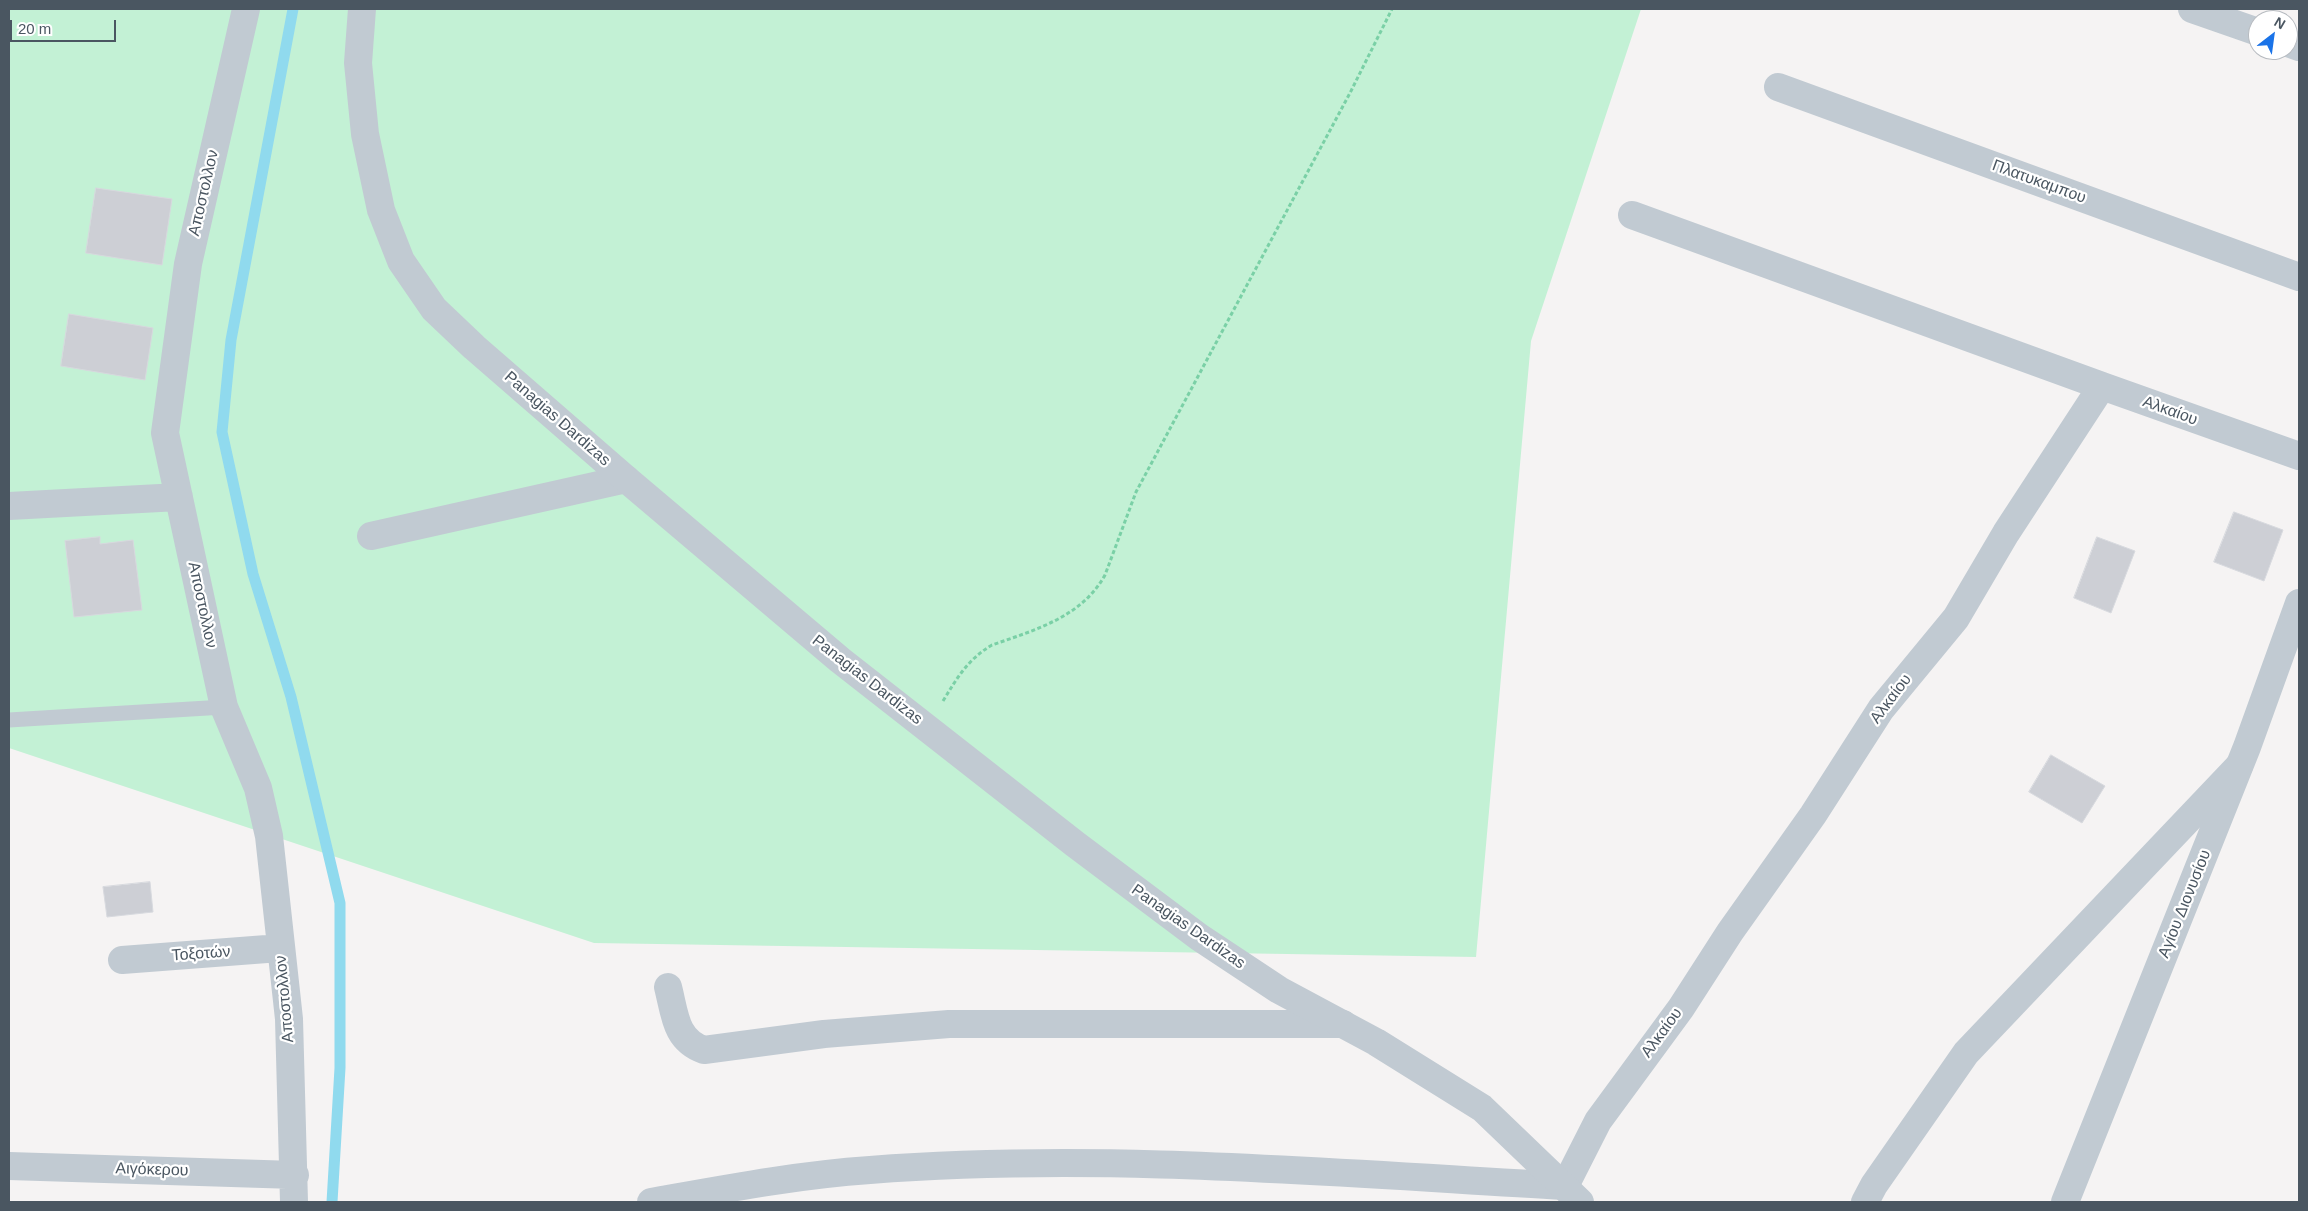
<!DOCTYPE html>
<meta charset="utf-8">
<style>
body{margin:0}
#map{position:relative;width:2308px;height:1211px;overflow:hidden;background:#f5f3f3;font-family:Arial,sans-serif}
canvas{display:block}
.frame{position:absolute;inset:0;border:10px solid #4a5661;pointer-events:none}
.north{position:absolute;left:2248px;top:10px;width:50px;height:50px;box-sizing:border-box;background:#fff;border:1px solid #b7bbc0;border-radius:50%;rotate:30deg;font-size:14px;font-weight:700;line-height:20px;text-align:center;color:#4a5661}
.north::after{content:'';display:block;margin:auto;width:18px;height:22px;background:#1a73e8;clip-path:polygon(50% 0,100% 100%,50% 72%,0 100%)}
.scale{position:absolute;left:10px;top:20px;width:106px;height:22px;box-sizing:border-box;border:2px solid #4a5661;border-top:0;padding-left:6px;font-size:15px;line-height:18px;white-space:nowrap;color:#4a5661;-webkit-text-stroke:4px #fff;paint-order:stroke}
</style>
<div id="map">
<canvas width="2308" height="1211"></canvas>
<div class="frame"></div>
<div class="north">N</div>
<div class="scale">20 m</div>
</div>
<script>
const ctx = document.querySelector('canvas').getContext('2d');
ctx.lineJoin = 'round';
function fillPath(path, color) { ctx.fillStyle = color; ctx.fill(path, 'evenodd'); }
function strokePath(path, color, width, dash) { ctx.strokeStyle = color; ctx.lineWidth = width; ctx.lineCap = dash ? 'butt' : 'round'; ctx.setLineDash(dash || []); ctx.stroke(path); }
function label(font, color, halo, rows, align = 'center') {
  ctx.font = font + ' Arial,sans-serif'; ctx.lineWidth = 4.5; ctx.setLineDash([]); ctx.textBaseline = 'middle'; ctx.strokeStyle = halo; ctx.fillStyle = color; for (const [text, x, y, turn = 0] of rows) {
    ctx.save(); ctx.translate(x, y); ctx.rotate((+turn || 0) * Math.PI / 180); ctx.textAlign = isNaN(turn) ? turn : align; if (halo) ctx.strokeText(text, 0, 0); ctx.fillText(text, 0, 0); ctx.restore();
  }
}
const green = new Path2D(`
 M9 9H1641L1531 341 1476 957 594 943 9 748Z`);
const stream = new Path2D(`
 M293 9 231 340 222 432 253 574 291 697 340 903V1068L332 1202`);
const building = new Path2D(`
 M96 188 172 199 162 265 86 253Z
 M69 314 153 328 145 380 61 366Z
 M2234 512 2283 530 2264 581 2214 562Z
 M100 537V544L133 540 142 610 74 617 65 541Z
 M2097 537 2135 551 2111 613 2074 598Z
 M2051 755 2105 786 2082 823 2029 792Z
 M150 882 153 912 107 917 103 887Z`);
const path = new Path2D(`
 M943 701C957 678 968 659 992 645 1035 630 1082 617 1105 575L1136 492 1350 93 1392 9`);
const service = new Path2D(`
 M9 720 224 707`);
const minor = new Path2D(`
 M246 9 188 264 165 433 224 707 258 788 269 836 289 1019 294 1202
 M2192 9 2258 32
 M2288 43 2299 47
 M1778 87 2299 277
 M1632 215 2102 386
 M9 506 179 497
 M371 536 626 479
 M122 960 280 948
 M668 987C675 1014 675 1040 704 1050L824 1034 949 1024H1343
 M9 1166 295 1175
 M651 1202C724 1189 797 1175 870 1170 1099 1152 1336 1173 1565 1186L1598 1121 1681 1008 1730 932 1813 815 1881 709 1956 618 2006 533 2102 386 2299 456
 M1865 1202 1874 1185 1966 1053 2239 766`);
const tertiary = new Path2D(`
 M362 9 358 63 365 134 381 210 401 261 434 309 474 347 626 479 840 660 1075 844 1199 937 1279 990 1376 1042 1482 1108 1580 1202
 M2065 1202 2247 747 2299 603`);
const streetNames = [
 ["Πλατυκαμπου",2039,182,20],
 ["Αποστολλον",204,193,-77],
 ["Αλκαίου",2170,411,20],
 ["Panagias Dardizas",557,419,41],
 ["Αποστολλον",202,605,78],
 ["Panagias Dardizas",867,680,38],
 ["Αλκαίου",1891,699,-53],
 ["Αγίου Διονυσίου",2185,904,-68],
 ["Panagias Dardizas",1188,927,35],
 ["Τοξοτών",201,954,-4],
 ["Αποστολλον",285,999,-95],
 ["Αλκαίου",1662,1033,-54],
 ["Αιγόκερου",152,1170,2]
];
fillPath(green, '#c3f1d5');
strokePath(stream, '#90daee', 11);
fillPath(building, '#cdcfd5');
strokePath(building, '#d7d9de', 1);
strokePath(path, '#7ad0a6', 3, [4, 2.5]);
strokePath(service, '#c1cad2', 15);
strokePath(minor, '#c1cad2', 28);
strokePath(tertiary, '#c1cad2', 28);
label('16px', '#4a5661', '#fff', streetNames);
</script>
